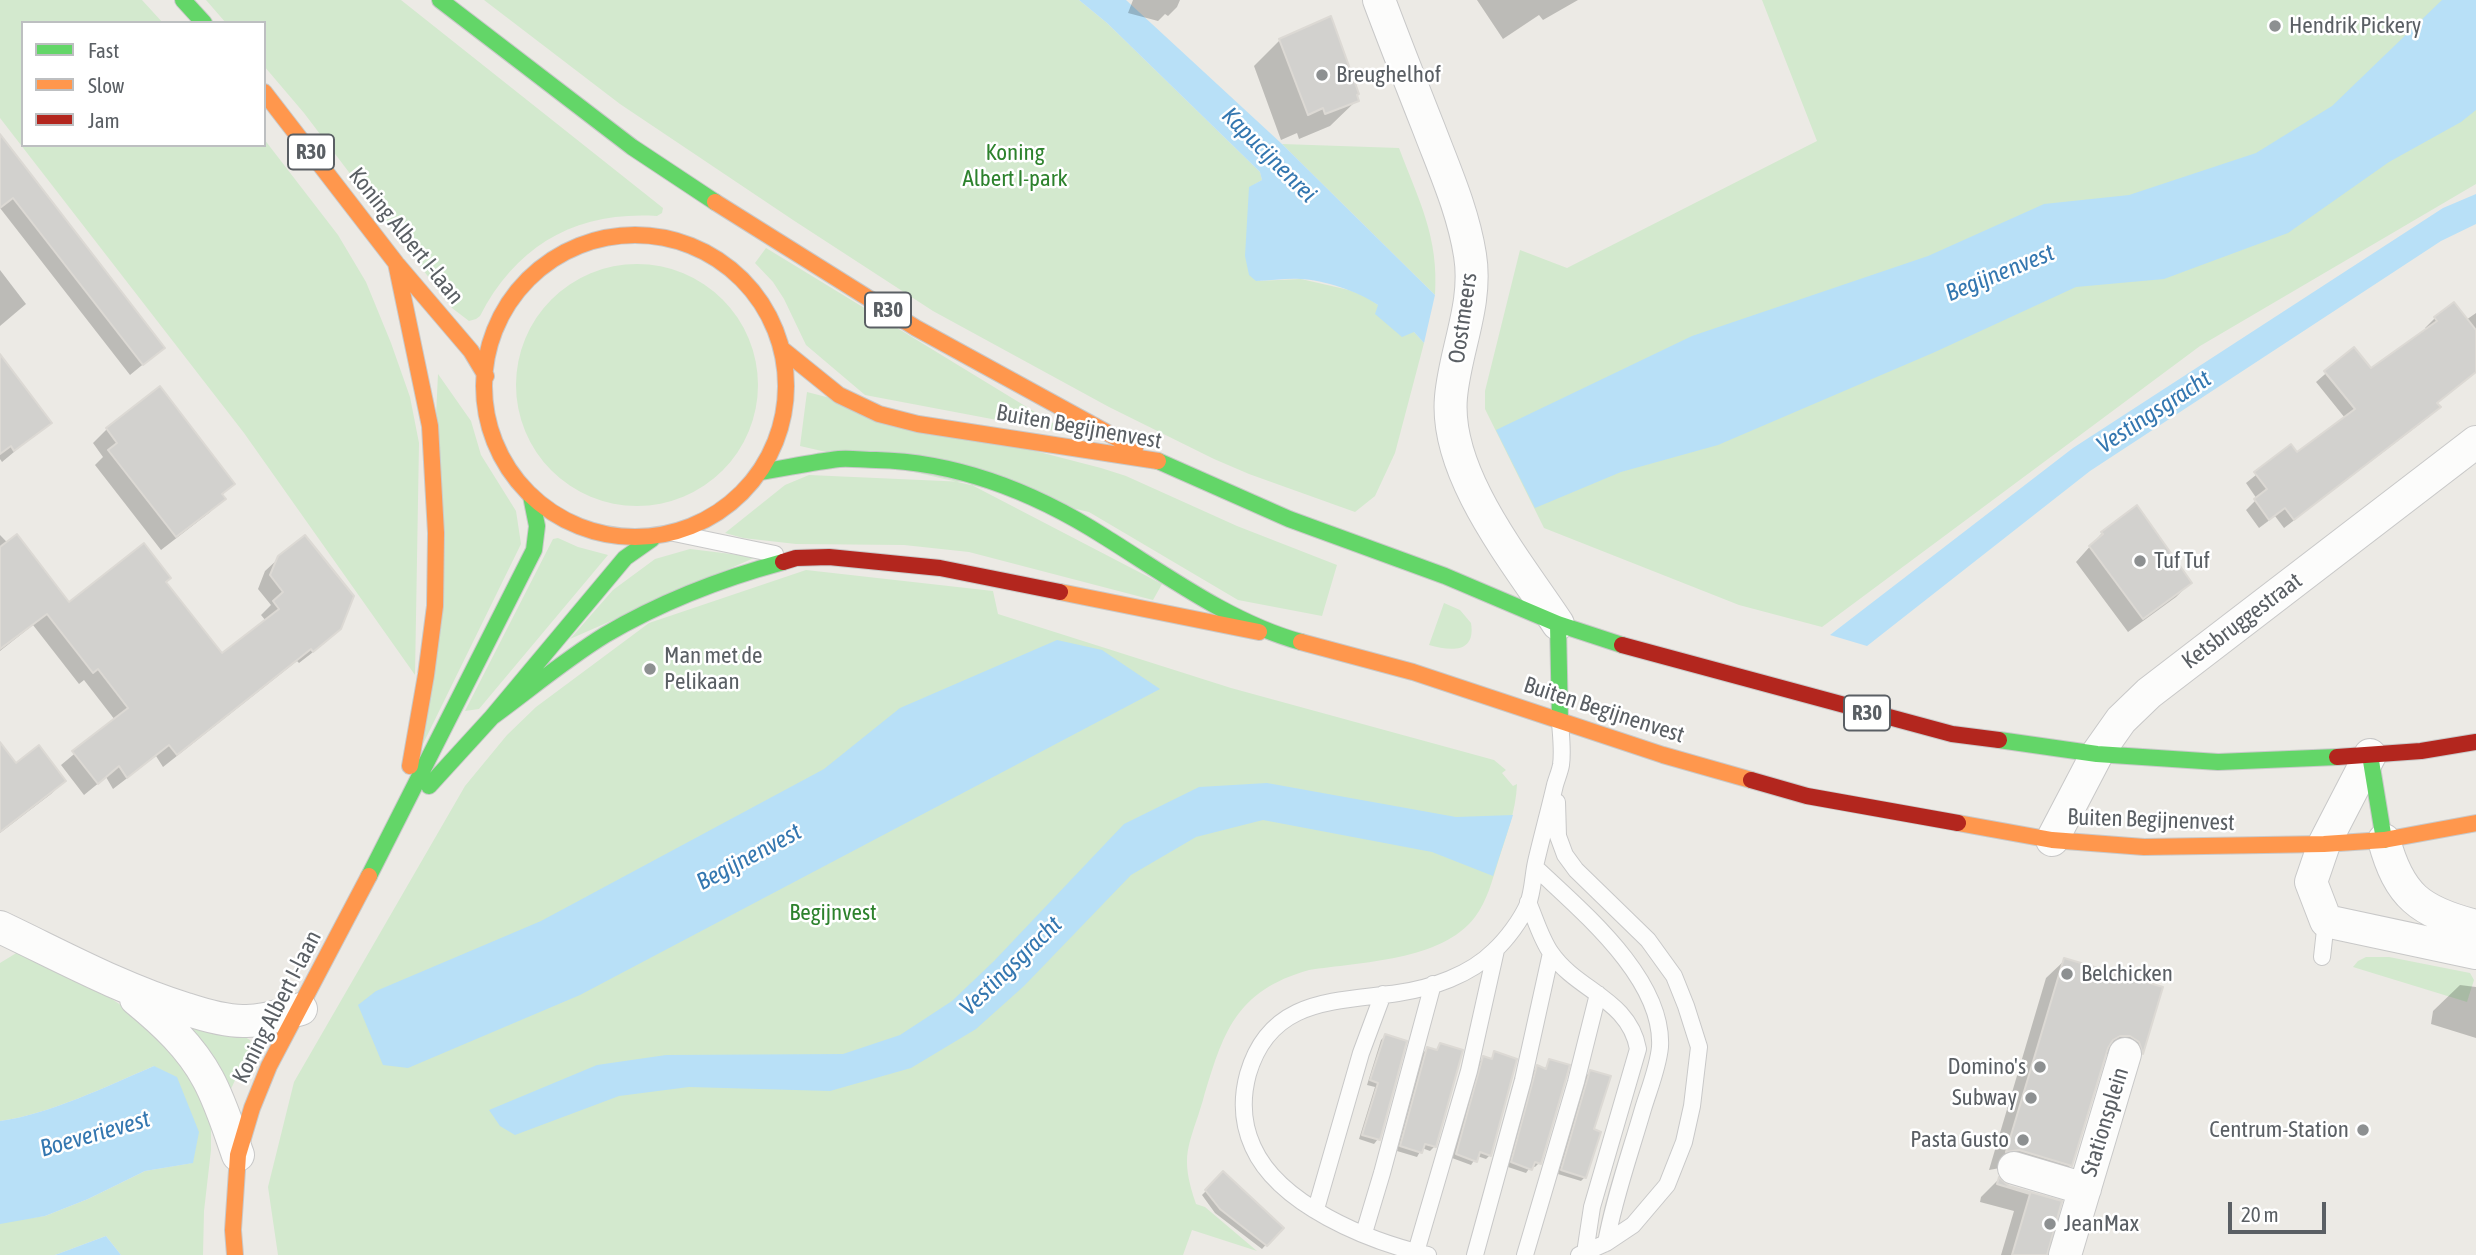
<!DOCTYPE html>
<style>
body{margin:0}
#map{position:relative;width:2476px;height:1255px;overflow:hidden;background:#eceae5;font-family:"Asap Condensed",sans-serif}
canvas{display:block}
.legend{position:absolute;left:21px;top:21px;width:245px;height:126px;box-sizing:border-box;background:#fff;border:2px solid #bdbfc1;margin:0;padding:9px 12px;list-style:none;font-size:21px;color:#5a5f64}
.legend li{display:flex;align-items:center;gap:14px;height:35px}
.legend b{width:35px;border:2px solid #bdbfc1}
.scale{position:absolute;left:2228px;top:1202px;width:98px;height:32px;box-sizing:border-box;border:4px solid #5a5f64;border-top:0;padding-left:9px;font-size:21px;line-height:24px;white-space:nowrap;color:#5a5f64;-webkit-text-stroke:5px #fff;paint-order:stroke}
</style>
<div id="map">
<canvas width="2476" height="1255"></canvas>
<ul class="legend">
<li><b style="height:9px;background:#63d668"></b>Fast</li>
<li><b style="height:9px;background:#ff974d"></b>Slow</li>
<li><b style="height:9px;background:#b3261e"></b>Jam</li>
</ul>
<div class="scale">20 m</div>
</div>
<script>
const ctx = document.querySelector('canvas').getContext('2d');
ctx.lineJoin = 'round';
function fillPath(path, color) { ctx.fillStyle = color; ctx.fill(path, 'evenodd'); }
function strokePath(path, color, width, dash) { ctx.strokeStyle = color; ctx.lineWidth = width; ctx.lineCap = dash ? 'butt' : 'round'; ctx.setLineDash(dash || []); ctx.stroke(path); }
function label(font, color, halo, rows, align = 'center') {
  ctx.font = font + ' "Asap Condensed",sans-serif'; ctx.lineWidth = 5; ctx.setLineDash([]); ctx.textBaseline = 'middle'; ctx.strokeStyle = halo; ctx.fillStyle = color; for (const [text, x, y, turn = 0] of rows) {
    ctx.save(); ctx.translate(x, y); ctx.rotate((+turn || 0) * Math.PI / 180); ctx.textAlign = isNaN(turn) ? turn : align; if (halo) ctx.strokeText(text, 0, 0); ctx.fillText(text, 0, 0); ctx.restore();
  }
}
const green = new Path2D(`
 M0 0H142L163 23H23V145H264V139L338 235 366 282 391 343 410 397 419 443 415 675 244 433 0 118Z
 M206 0H401L663 208 662 213 657 216C577 211 517 244 480 316L476 319 469 321 452 308 304 113 264 66V23H226Z
 M484 0H1079L1107 23 1260 172 1262 180 1249 188 1256 281 1301 279 1349 290 1365 296 1378 305 1414 332 1424 343 1395 453 1375 496 1355 512 1249 474 1214 459 1109 407 933 311 793 220 620 104Z
 M1762 0H2476V184L2200 346 1822 627 1739 605 1544 528 1485 409V391L1520 250 1567 268 1817 141Z
 M1282 144 1399 148C1419 201 1439 237 1435 295Z
 M766 248 1071 434 865 395 806 345 784 299 773 282 755 263Z
 M516 385a121 121 0 1 1 242 0a121 121 0 1 1-242 0Z
 M438 374 471 421 481 455 516 511 521 544 420 750Z
 M807 392 1101 468 1126 476 1237 526 1337 565 1322 616 1238 600 1089 512 800 446Z
 M809 475 966 482 1162 584 1153 600 969 552 904 545 796 544 743 538 725 533 785 485Z
 M558 538 578 547 608 555 479 709 465 711 553 539Z
 M690 549 756 557 570 639 613 590 655 559Z
 M806 570 993 591 998 614 1231 688 1494 760 1506 770 1502 773 1513 786 1517 784C1516 811 1506 836 1498 862 1492 881 1487 901 1475 917 1442 961 1360 962 1309 970 1235 991 1223 1033 1203 1100 1189 1147 1179 1154 1196 1204L1205 1207 1257 1251 1192 1230 1183 1255H278L268 1187 294 1082 465 786 507 735 536 707 649 623Z
 M1444 603 1460 610 1471 623C1476 654 1450 651 1429 645Z
 M18 952 112 999 128 1010 184 1064 209 1112 211 1127V1150L204 1211 203 1255H121L106 1236 55 1255H0V1222L45 1216 88 1199 145 1171 192 1163 154 1066C110 1085 47 1115 0 1121V963Z
 M2366 957H2389L2470 973 2474 980 2467 1002 2353 967 2358 961Z
 M182 1023 245 1037 250 1040 251 1046 230 1091Z`);
const water = new Path2D(`
 M1079 0H1126L1282 144 1435 295 1424 343 1414 332 1402 337 1375 314 1378 305C1358 291 1324 280 1300 279 1286 278 1271 281 1256 281L1249 275 1245 256 1249 187 1262 180 1260 172 1107 23Z
 M2442 0H2476V110L2461 122 2389 162 2288 233 2164 279 2076 287 1935 352 1718 445 1621 472 1535 508 1496 430 1692 336 1928 256 2044 204 2129 195 2256 153 2332 106Z
 M2476 194V224L2441 241 2090 471 1867 646 1830 635 2073 448 2443 208Z
 M1057 640 1102 650 1160 689 580 995 408 1068 383 1065 358 1005 376 991 541 921 824 769 900 708Z
 M1267 783 1456 817 1513 815 1493 876 1432 852 1263 820 1196 837 1131 875 1024 986 976 1029 911 1068 830 1091 689 1087 619 1096 515 1135 500 1126 489 1110 597 1065 666 1055 843 1054 900 1035 952 1001 994 961 1124 824 1199 787Z
 M154 1066 177 1077 199 1132 193 1163 145 1171 88 1199 45 1216 0 1224V1121C47 1115 110 1085 154 1066Z
 M106 1236 121 1255H55Z`);
const shadow = new Path2D(`
 M1133 0H1180L1177 7 1168 16 1165 14 1158 21 1128 13Z
 M1477 0H1578L1543 20 1539 15 1503 39Z
 M1280 40 1355 96 1357 100 1330 126 1299 139 1297 133 1281 140 1254 66Z
 M0 137 163 348 130 375 0 208Z
 M0 270 26 304 0 326Z
 M2454 304 2466 320 2476 313V372L2436 404 2439 407 2429 417 2284 528 2275 516 2259 528 2246 510 2257 499 2246 483 2291 447 2297 455 2345 418 2316 382 2354 349 2371 371 2427 330 2425 328 2435 318Z
 M0 357 50 422 2 462 0 459Z
 M107 429 233 484 221 496 224 499 209 513 161 550 95 465 103 457 93 443Z
 M2102 533 2190 583 2176 597 2128 632 2076 562Z
 M0 535 68 605 164 582 222 655 266 621 261 615 271 605 258 589 265 571 279 558 340 628 326 642 299 663 297 661 163 767 156 756 113 789 106 777 84 795 61 765 115 720 84 680 79 684 33 625 0 651Z
 M0 745 16 766 64 781 51 794 0 833Z
 M2065 960 2161 988 2141 1053 2124 1070 2110 1054H2104L2071 1165 2052 1184 2000 1168 1989 1170 2046 978Z
 M2460 985 2476 987V1038L2431 1024 2433 1011Z
 M1385 1036 1378 1139 1374 1144 1359 1139 1375 1087 1367 1085 1381 1040Z
 M1440 1045 1461 1051 1434 1147 1430 1151 1422 1148 1417 1157 1397 1151 1423 1053 1427 1049 1435 1051Z
 M1495 1053 1490 1155 1486 1159 1477 1156 1471 1165 1452 1158 1479 1062 1484 1058 1490 1060Z
 M1550 1061 1539 1163 1535 1167 1531 1166 1526 1173 1508 1167 1533 1072 1537 1067 1544 1070Z
 M1590 1072 1592 1130 1585 1177 1581 1181 1558 1174 1586 1076Z
 M1223 1174 1281 1228 1262 1249 1215 1213 1202 1195Z
 M1999 1179 2008 1187 2060 1202 2045 1255H2001L2014 1211 1980 1202 1981 1197Z`);
const building = new Path2D(`
 M1331 16 1359 94 1357 95 1359 101 1325 114 1323 108 1308 115 1279 39Z
 M0 134 165 348 143 365 13 198 0 208Z
 M2454 302 2476 330V372L2437 403 2441 407 2294 520 2285 508 2269 520 2254 499 2267 489 2254 472 2291 444 2297 452 2355 409 2324 371 2354 347 2371 368 2437 321 2434 317Z
 M0 354 52 423 14 451 11 446 0 454Z
 M160 386 235 484 222 494 226 499 176 537 108 450 117 443 106 428Z
 M2137 505 2192 583 2143 619 2089 546 2103 534 2101 532Z
 M17 534 69 602 144 543 171 578 166 582 222 653 279 609 273 601 283 592 270 575 278 556 305 535 354 596 341 629 313 652 311 649 177 755 169 745 127 778 119 766 98 784 72 751 128 708 98 669 93 673 47 614 0 649V547Z
 M0 742 16 763 39 745 66 781 0 832Z
 M2064 958 2163 987 2143 1054 2139 1042 2130 1036H2120L2113 1040 2108 1048 2072 1166 2019 1150 2006 1152Z
 M1385 1034 1407 1041 1380 1140 1362 1135 1378 1083 1370 1080Z
 M1440 1043 1463 1050 1436 1147 1425 1144 1422 1153 1400 1146 1427 1047 1437 1050Z
 M1494 1051 1517 1059 1491 1156 1480 1152 1477 1162 1456 1154 1483 1056 1492 1059Z
 M1549 1059 1570 1065 1541 1164 1535 1162 1532 1170 1511 1162 1537 1065 1546 1069Z
 M1590 1070 1611 1076 1594 1129 1601 1132 1586 1178 1561 1170Z
 M1223 1171 1284 1228 1267 1246 1220 1209 1205 1190Z
 M1999 1177 2009 1186 2062 1201 2047 1255H2012L2030 1194 1997 1184Z`);
const lane = new Path2D(`
 M674 533 775 554
 M1557 802 1558 836 1565 855 1576 870 1648 940 1674 976 1686 1006 1699 1047 1692 1106 1684 1142 1667 1185 1633 1225 1606 1243 1579 1255
 M1535 867C1580 910 1664 978 1660 1047 1658 1068 1649 1089 1643 1109 1630 1154 1614 1198 1606 1243
 M1528 902C1535 918 1541 939 1551 953 1577 991 1629 999 1638 1049L1592 1207 1585 1253
 M2322 957 2326 921
 M1316 1209 1361 1053 1383 994
 M1364 1233 1382 1173 1433 984
 M1416 1252 1469 1071 1496 950
 M1428 1255C1368 1241 1279 1205 1253 1147 1242 1123 1241 1100 1248 1074 1270 998 1334 1002 1398 993 1432 988 1470 975 1494 951 1507 939 1521 920 1528 904 1533 891 1533 875 1536 862 1542 836 1549 811 1555 785 1557 778 1560 771 1561 765 1563 751 1561 736 1560 722
 M1475 1255 1523 1080 1551 953
 M1525 1255 1576 1082 1598 994`);
const street = new Path2D(`
 M1379 0C1395 43 1412 86 1429 129 1445 171 1463 211 1470 255 1478 304 1455 350 1451 397 1444 474 1517 562 1558 624
 M2370 755 2324 844 2311 882 2326 921 2476 953
 M2052 840 2097 754 2121 720 2149 693 2476 442
 M2384 840C2399 896 2420 912 2476 926
 M0 927C61 956 121 989 186 1009 204 1015 224 1021 243 1021 263 1022 282 1014 301 1009
 M136 999C164 1022 191 1047 208 1079 221 1103 229 1130 238 1155
 M2014 1168 2085 1189
 M2065 1255 2125 1054`);
const fast = new Path2D(`
 M183 0 204 23
 M440 0 632 147 715 202
 M1158 461 1289 519 1445 576 1558 624 1622 645
 M760 472C786 468 813 462 839 459 851 458 864 460 876 460 959 462 1036 493 1105 537 1166 575 1231 623 1301 642
 M1558 624 1560 720
 M492 717C529 690 566 659 605 635 661 602 720 579 783 562
 M1999 740 2097 754 2218 762 2337 757
 M2370 755 2384 840
 M429 786 492 717 625 558 652 539
 M369 876 534 550 537 526 531 496`);
const slow = new Path2D(`
 M264 92 396 263 471 351 486 376
 M715 202 916 328 1135 448
 M484 386a151 151 0 1 1 302 0a151 151 0 1 1-302 0Z
 M396 263 430 426 436 533 435 606 426 675 410 766
 M782 349 839 395 879 414 918 424 1158 461
 M1060 592 1259 632
 M1301 642 1413 672 1663 755 1751 780
 M1958 823 2052 840 2144 847 2324 844 2384 840 2476 823
 M235 1255 233 1230 238 1155 252 1108 269 1066 369 876`);
const jam = new Path2D(`
 M783 562 796 558 829 557 940 568 1060 592
 M1622 645 1952 734 1999 740
 M2337 757 2421 751 2476 742
 M1751 780 1807 796 1958 823`);
const markers = [
 [2275,26,7,"#8d9091"],
 [1322,75,7,"#8d9091"],
 [2140,561,7,"#8d9091"],
 [650,669,7,"#8d9091"],
 [2067,974,7,"#8d9091"],
 [2040,1067,7,"#8d9091"],
 [2031,1098,7,"#8d9091"],
 [2363,1130,7,"#8d9091"],
 [2023,1140,7,"#8d9091"],
 [2050,1224,7,"#8d9091"]
];
const shields = [
 [311,152,46],
 [888,310,46],
 [1867,713,46]
];
const shieldNames = [
 ["R30",311,152],
 ["R30",888,310],
 ["R30",1867,713]
];
const poiNames = [
 ["Hendrik Pickery",2289,26],
 ["Breughelhof",1336,75],
 ["Tuf Tuf",2154,561],
 ["Man met de",664,656],
 ["Pelikaan",664,682],
 ["Belchicken",2081,974],
 ["Domino's",2026,1067,"right"],
 ["Subway",2017,1098,"right"],
 ["Centrum-Station",2349,1130,"right"],
 ["Pasta Gusto",2009,1140,"right"],
 ["JeanMax",2064,1224]
];
const parkNames = [
 ["Koning",1015,153],
 ["Albert I-park",1015,179],
 ["Begijnvest",833,913]
];
const streetNames = [
 ["Koning Albert I-laan",406,236,51],
 ["Oostmeers",1463,318,-82],
 ["Buiten Begijnenvest",1079,427,10],
 ["Ketsbruggestraat",2242,621,-37],
 ["Buiten Begijnenvest",1604,710,18],
 ["Buiten Begijnenvest",2151,820,2],
 ["Koning Albert I-laan",277,1007,-63],
 ["Stationsplein",2105,1122,-73]
];
const waterNames = [
 ["Kapucijnenrei",1269,155,45],
 ["Begijnenvest",2000,273,-22],
 ["Vestingsgracht",2154,412,-33],
 ["Begijnenvest",749,857,-28],
 ["Vestingsgracht",1011,966,-44],
 ["Boeverievest",95,1134,-16]
];
fillPath(green, '#d3e9ce');
fillPath(water, '#b8e0f7');
fillPath(shadow, '#0003');
fillPath(building, '#d2d1ce');
strokePath(building, '#dcd9d4', 2);
strokePath(lane, '#c8c8c8', 18);
strokePath(street, '#c8c8c8', 34);
strokePath(fast, '#c9c9c9', 18);
strokePath(slow, '#c9c9c9', 18);
strokePath(jam, '#c9c9c9', 18);
strokePath(lane, '#fcfcfb', 16);
strokePath(street, '#fcfcfb', 32);
strokePath(fast, '#63d668', 16);
strokePath(slow, '#ff974d', 16);
strokePath(jam, '#b3261e', 16);
for (const [x, y, r, color] of markers) { const dot = new Path2D(); dot.arc(x, y, r, 0, 2 * Math.PI); ctx.fillStyle = color; ctx.fill(dot); strokePath(dot, '#fff', 2.5); }
for (const [x, y, w] of shields) { const box = new Path2D(); box.roundRect(x - w / 2, y - 17.5, w, 35, 5); ctx.fillStyle = '#fff'; ctx.fill(box); strokePath(box, '#5a5f64', 2); }
label('bold 21px', '#5a5f64', null, shieldNames);
label('23px', '#5a5f64', '#fff', poiNames, 'left');
label('23px', '#2d822d', '#fff', parkNames);
label('23px', '#5a5f64', '#fff', streetNames);
label('italic 24px', '#3477b0', '#fff', waterNames);
</script>
